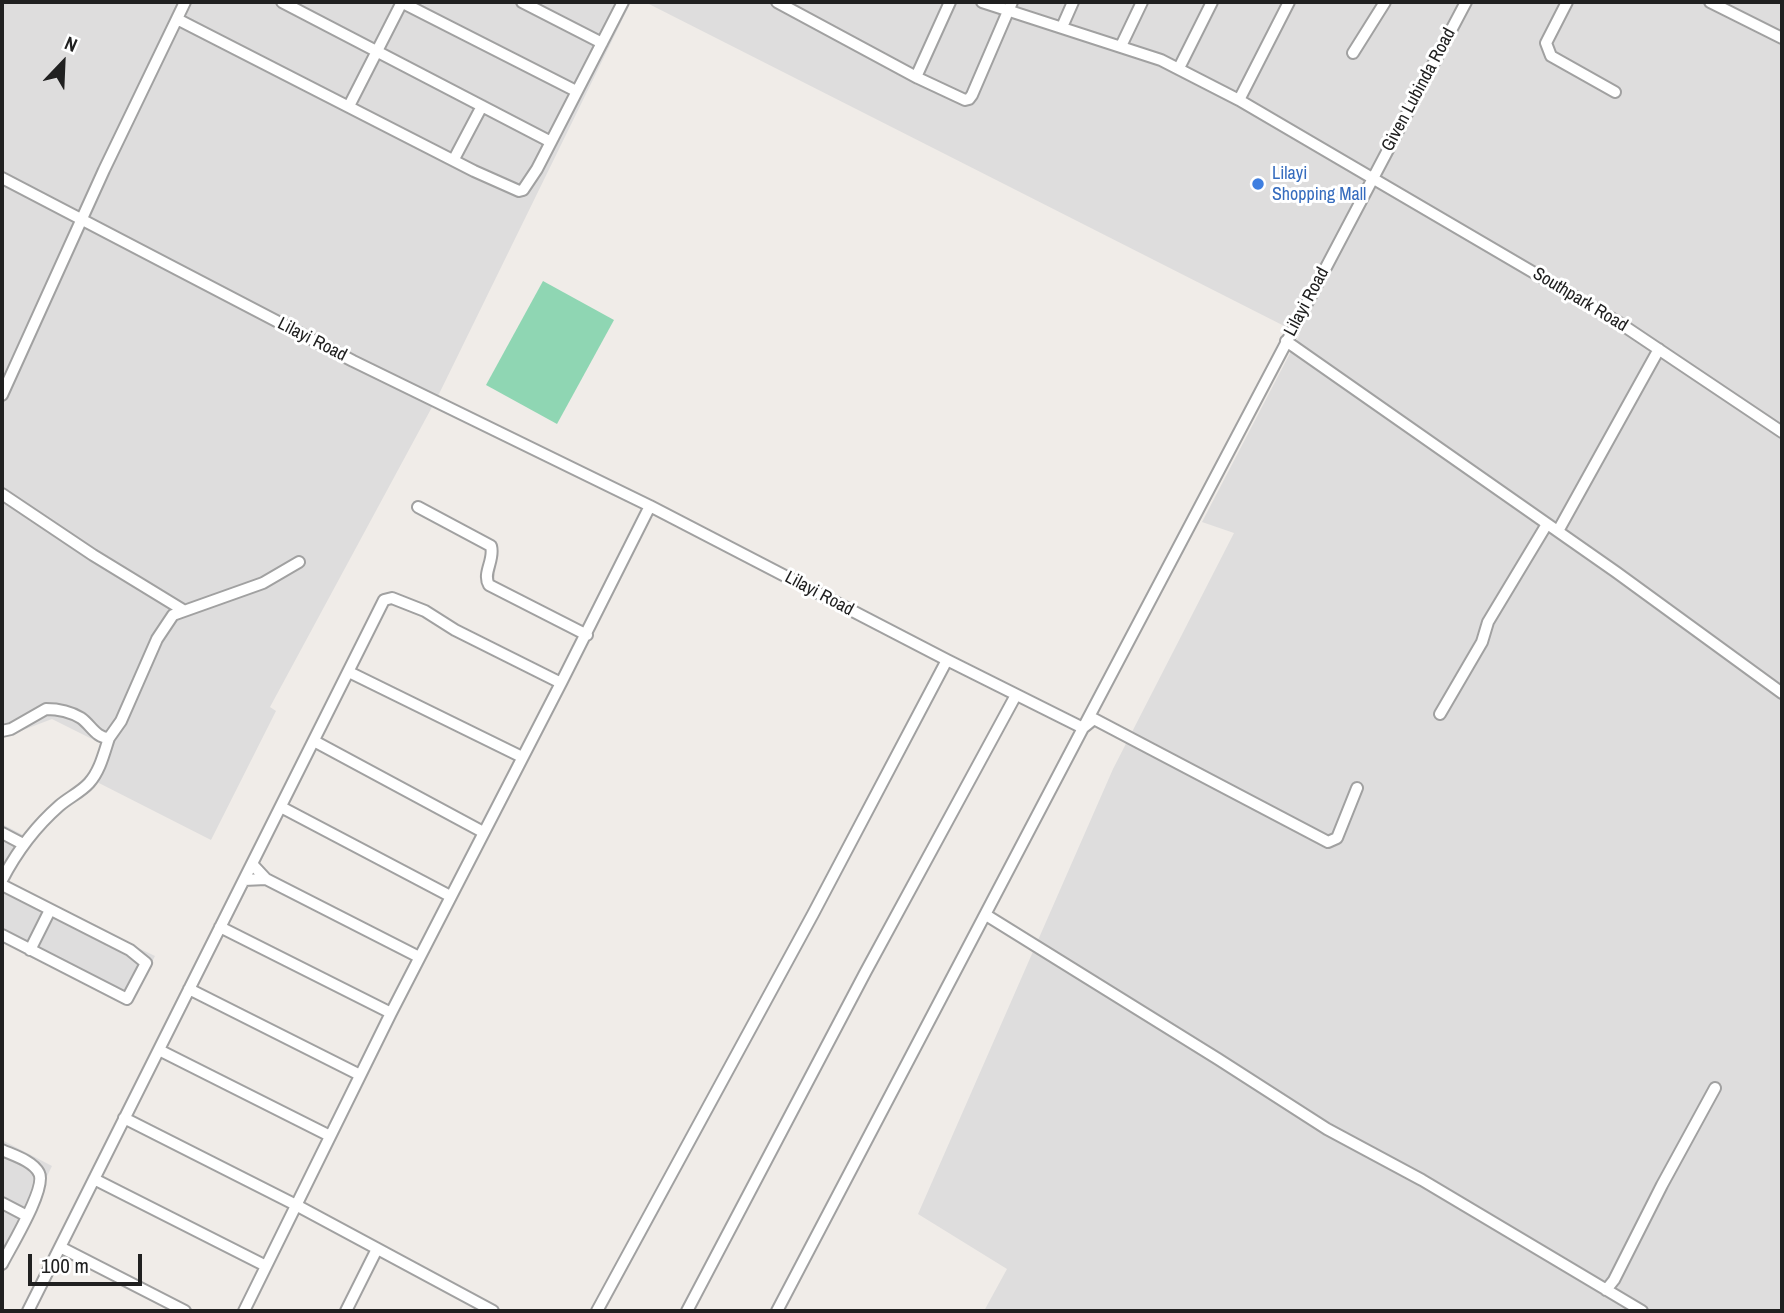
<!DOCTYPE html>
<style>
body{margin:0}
#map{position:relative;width:1784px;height:1313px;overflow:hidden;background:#f0ece8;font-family:"Archivo Narrow",sans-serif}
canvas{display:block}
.frame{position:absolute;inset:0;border:4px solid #202020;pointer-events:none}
.north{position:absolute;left:28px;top:28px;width:70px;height:70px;-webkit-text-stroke:5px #fff;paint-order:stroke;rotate:23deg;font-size:19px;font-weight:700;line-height:28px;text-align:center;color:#202020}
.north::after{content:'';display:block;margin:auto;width:24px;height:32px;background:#202020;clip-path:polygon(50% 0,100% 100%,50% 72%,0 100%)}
.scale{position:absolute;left:28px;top:1254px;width:114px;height:32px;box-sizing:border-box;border:4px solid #202020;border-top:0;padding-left:9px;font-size:21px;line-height:24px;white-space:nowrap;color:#202020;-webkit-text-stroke:5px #fff;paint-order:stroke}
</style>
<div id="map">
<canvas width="1784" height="1313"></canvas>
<div class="frame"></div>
<div class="north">N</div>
<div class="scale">100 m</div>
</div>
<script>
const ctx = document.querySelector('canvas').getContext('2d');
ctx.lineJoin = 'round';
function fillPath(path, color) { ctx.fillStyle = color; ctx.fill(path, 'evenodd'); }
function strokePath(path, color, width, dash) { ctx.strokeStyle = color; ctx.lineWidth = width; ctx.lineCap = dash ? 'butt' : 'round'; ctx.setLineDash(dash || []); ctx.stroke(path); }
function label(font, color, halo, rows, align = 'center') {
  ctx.font = font + ' "Archivo Narrow",sans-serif'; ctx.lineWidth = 6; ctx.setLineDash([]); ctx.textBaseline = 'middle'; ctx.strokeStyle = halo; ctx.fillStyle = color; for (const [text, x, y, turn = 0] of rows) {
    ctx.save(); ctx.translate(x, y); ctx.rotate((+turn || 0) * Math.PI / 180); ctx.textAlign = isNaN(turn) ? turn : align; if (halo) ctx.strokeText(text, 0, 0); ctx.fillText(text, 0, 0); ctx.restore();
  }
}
const residential = new Path2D(`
 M2 2H631L438 396 270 707 276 711 211 840 93 780 108 747 52 719 2 738Z
 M645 2H1782V1311H984L1007 1269 918 1214 1113 769 1234 533 1202 522 1300 334Z
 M2 824 29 838 3 883 155 956 131 1004 2 937Z
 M2 1140 52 1166 2 1267Z`);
const pitch = new Path2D(`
 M543 281 614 320 557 424 486 385Z`);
const minor = new Path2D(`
 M282 2 551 142
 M401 2 576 91
 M522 2 602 43
 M777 2 918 78 965 100 969 99 972 95 1012 2
 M982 2 1161 60 1239 100 1618 322 1782 432
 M1567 2 1546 43 1551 56 1615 92
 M1710 2 1782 38
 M177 19 474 171 519 191 523 190 537 169 623 2
 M1062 27 1073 2
 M1121 46 1142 2
 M1353 53 1385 2
 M1179 68 1212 2
 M916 77 950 2
 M1239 100 1289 2
 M349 106 402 2
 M454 159 482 106
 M2 178 353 361 650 506 947 660 1083 728 1466 2
 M1286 341 1616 572 1782 693
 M2 395 104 170 185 2
 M2 494 93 555 183 610
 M418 507 491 546C495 560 482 573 489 585L587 635
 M1558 531 1659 349
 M349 672 522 757
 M561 683 650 506
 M1440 714 1482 642 1488 622 1547 524
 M2 731 11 729 46 709C57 709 71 712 81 718 91 725 96 738 109 738L121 721 157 639 173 615 263 583 299 562
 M314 741 483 832
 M281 807 450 896
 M2 833 23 844
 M266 879 419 957
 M2 880C17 851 34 828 59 806 68 798 81 792 89 783 100 771 104 753 109 738
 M244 880 266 879 252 864
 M2 885 130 950 146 963 127 999 2 935
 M986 915 1218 1059 1327 1129 1422 1180 1642 1311
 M220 927 391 1013
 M30 950 50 910
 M189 989 360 1075
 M159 1050 330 1136
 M124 1118 296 1205 493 1311
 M2 1150C13 1155 33 1161 39 1173 47 1188 10 1248 2 1264
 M94 1179 266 1266
 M2 1203 27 1216
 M60 1247 185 1311
 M1606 1290 1614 1280 1662 1185 1715 1088
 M28 1311 384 600 392 598 425 611 455 630 561 683 391 1013 244 1311
 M346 1311 377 1249
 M597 1311 813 914 947 660
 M687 1311 865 973 1016 695
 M777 1311 1083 728 1094 719 1328 842 1337 838 1357 788`);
const markers = [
 [1258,184,7,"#3f7fe0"]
];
const streetNames = [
 ["Given Lubinda Road",1419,90,-62],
 ["Southpark Road",1580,300,31],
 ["Lilayi Road",1307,302,-62],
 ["Lilayi Road",312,340,27],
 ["Lilayi Road",819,594,28]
];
const shopNames = [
 ["Lilayi",1272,174],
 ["Shopping Mall",1272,195]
];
fillPath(residential, '#dedddd');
fillPath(pitch, '#8fd6b3');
strokePath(minor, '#a1a1a1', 14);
strokePath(minor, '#fff', 10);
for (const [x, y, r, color] of markers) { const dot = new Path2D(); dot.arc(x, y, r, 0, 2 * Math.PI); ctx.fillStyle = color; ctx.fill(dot); strokePath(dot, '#fff', 2.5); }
label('18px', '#202020', '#fff', streetNames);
label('18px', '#366cbe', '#fff', shopNames, 'left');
</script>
